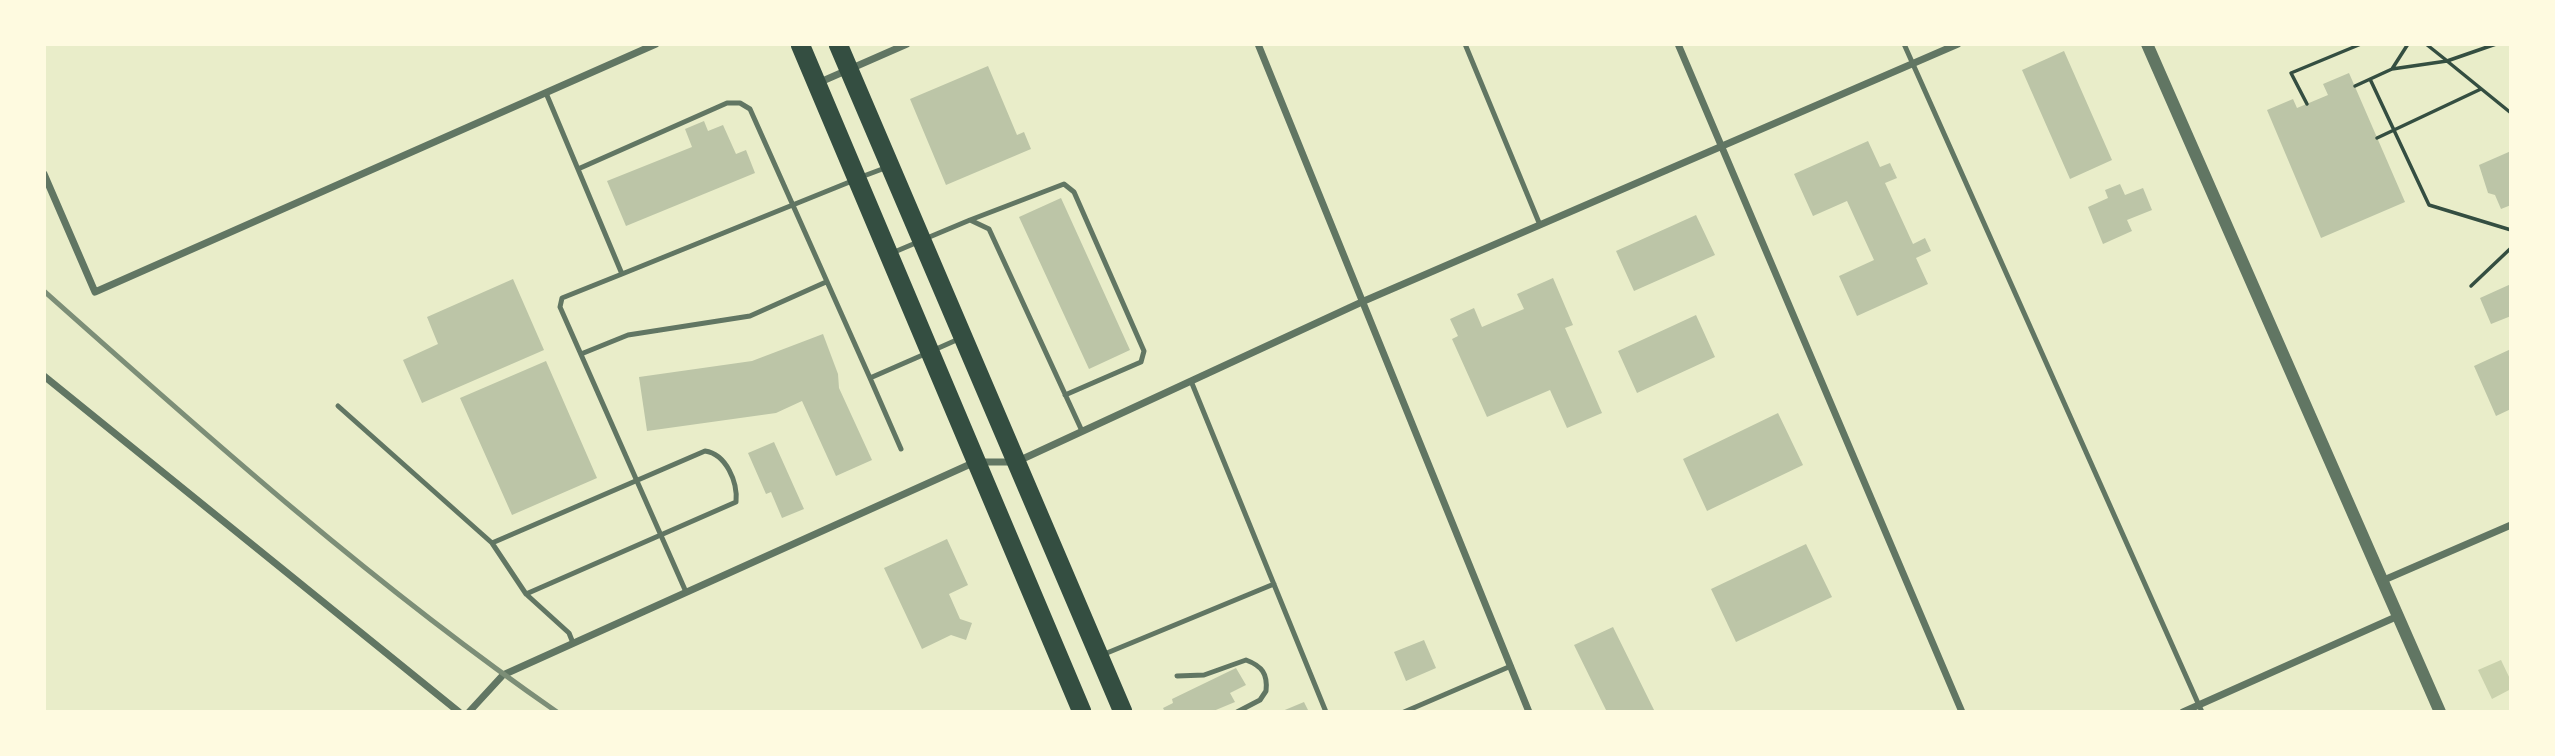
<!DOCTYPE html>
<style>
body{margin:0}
#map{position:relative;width:2555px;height:756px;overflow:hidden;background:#e9edc9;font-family:"DejaVu Sans",sans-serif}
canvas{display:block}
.frame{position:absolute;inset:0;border:46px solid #fefae0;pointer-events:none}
</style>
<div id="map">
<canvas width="2555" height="756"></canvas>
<div class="frame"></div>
</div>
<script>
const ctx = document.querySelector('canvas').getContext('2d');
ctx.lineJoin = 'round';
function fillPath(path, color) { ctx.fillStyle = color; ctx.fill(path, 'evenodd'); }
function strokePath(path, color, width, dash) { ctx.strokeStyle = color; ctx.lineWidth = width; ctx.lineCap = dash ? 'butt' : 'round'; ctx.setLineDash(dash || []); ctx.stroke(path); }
const green = new Path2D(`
 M2501 660 2511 681V689L2492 699 2478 670Z`);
const building = new Path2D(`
 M2064 51 2112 160 2070 179 2022 70Z
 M988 66 1017 135 1024 132 1031 149 946 185 910 99Z
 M2349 73 2405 202 2321 238 2267 110 2293 99 2297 108 2328 95 2323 84Z
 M704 121 708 131 723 125 736 154 746 150 755 173 626 226 607 181 692 147 685 129Z
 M1868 141 1880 167 1890 163 1897 178 1885 183 1913 244 1925 238 1931 251 1916 258 1928 284 1857 316 1839 276 1874 260 1847 201 1813 216 1794 174Z
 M2511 151V205L2501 209 2495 195 2488 193 2479 165Z
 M2120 184 2125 195 2143 188 2152 210 2127 220 2132 231 2103 244 2088 207 2108 198 2105 190Z
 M1061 198 1130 350 1089 369 1019 217Z
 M1696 215 1715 255 1634 291 1616 251Z
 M1553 278 1573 325 1565 328 1602 413 1567 428 1550 390 1487 417 1452 339 1458 336 1450 319 1474 308 1482 327 1524 309 1517 294Z
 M513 279 544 350 422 403 403 360 438 344 427 317Z
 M2511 284V316L2491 324 2480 298Z
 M1696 315 1715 357 1637 393 1618 351Z
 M823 334 838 374 839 388 872 460 836 476 802 401 776 413 647 431 639 377 752 361Z
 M2511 349V409L2496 416 2474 366Z
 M546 361 597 478 512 515 460 398Z
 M1778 413 1803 465 1707 511 1683 459Z
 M774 442 804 509 782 518 771 492 766 494 748 453Z
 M947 539 968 585 949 594 960 619 972 623 966 640 951 635 922 649 884 568Z
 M1806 544 1832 597 1736 642 1711 589Z
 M1613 627 1655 712H1607L1574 645Z
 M1424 640 1436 668 1406 681 1394 652Z
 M1236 668 1246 685 1230 693 1235 702 1211 712H1165L1163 708 1173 703 1172 699Z
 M1304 702 1309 712H1280Z`);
const path = new Path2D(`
 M2426 44 2446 60
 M2447 61 2511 113
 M2392 69 2408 44
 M2370 79 2429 205 2511 230
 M2355 86 2392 69 2447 61 2496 44
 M2307 104 2291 73 2361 44
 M2377 138 2481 89
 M2471 286 2511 248`);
const service = new Path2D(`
 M1465 44 1540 225
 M1904 44 2202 712
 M546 93 622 274 852 181
 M578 169 727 103H740L750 109 870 378 925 354
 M861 177 885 168
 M970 220 1064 184 1074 192 1144 351 1141 362 1065 395
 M927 238 970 220 989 229 1082 431
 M892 253 918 242
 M622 274 562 298 560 307 686 592
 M934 350 961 338
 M581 354 628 335 750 316 826 282
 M870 378 901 449
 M1191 381 1326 712
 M338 406 492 543
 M526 594 736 502C738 482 726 454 705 451L492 543 526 594 569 633 573 643
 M1102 655 1274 584
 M1177 676 1204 675 1246 660C1262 666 1268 674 1266 691L1260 700 1237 712
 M1404 712 1511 666`);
const minor = new Path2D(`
 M1258 44 1529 712
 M1678 44 1962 712
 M818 83 907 44
 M44 174 95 292 656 44
 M44 376 459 712
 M2384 580 2511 525
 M469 712 503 675 975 462H1016L1364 301 1958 44
 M2183 712 2398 616`);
const tertiary = new Path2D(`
 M2147 44 2440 712`);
const trunk = new Path2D(`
 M800 44 1082 712
 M838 44 1123 712`);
const rail = new Path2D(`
 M44 291C209 438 375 586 557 712`);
fillPath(green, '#cad2ad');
fillPath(building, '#bcc5a7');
strokePath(path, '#344e41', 3.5);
strokePath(service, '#617663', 5);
strokePath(minor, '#617663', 7);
strokePath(tertiary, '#617663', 12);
strokePath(trunk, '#344e41', 19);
strokePath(rail, '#7c8e77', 5);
</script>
